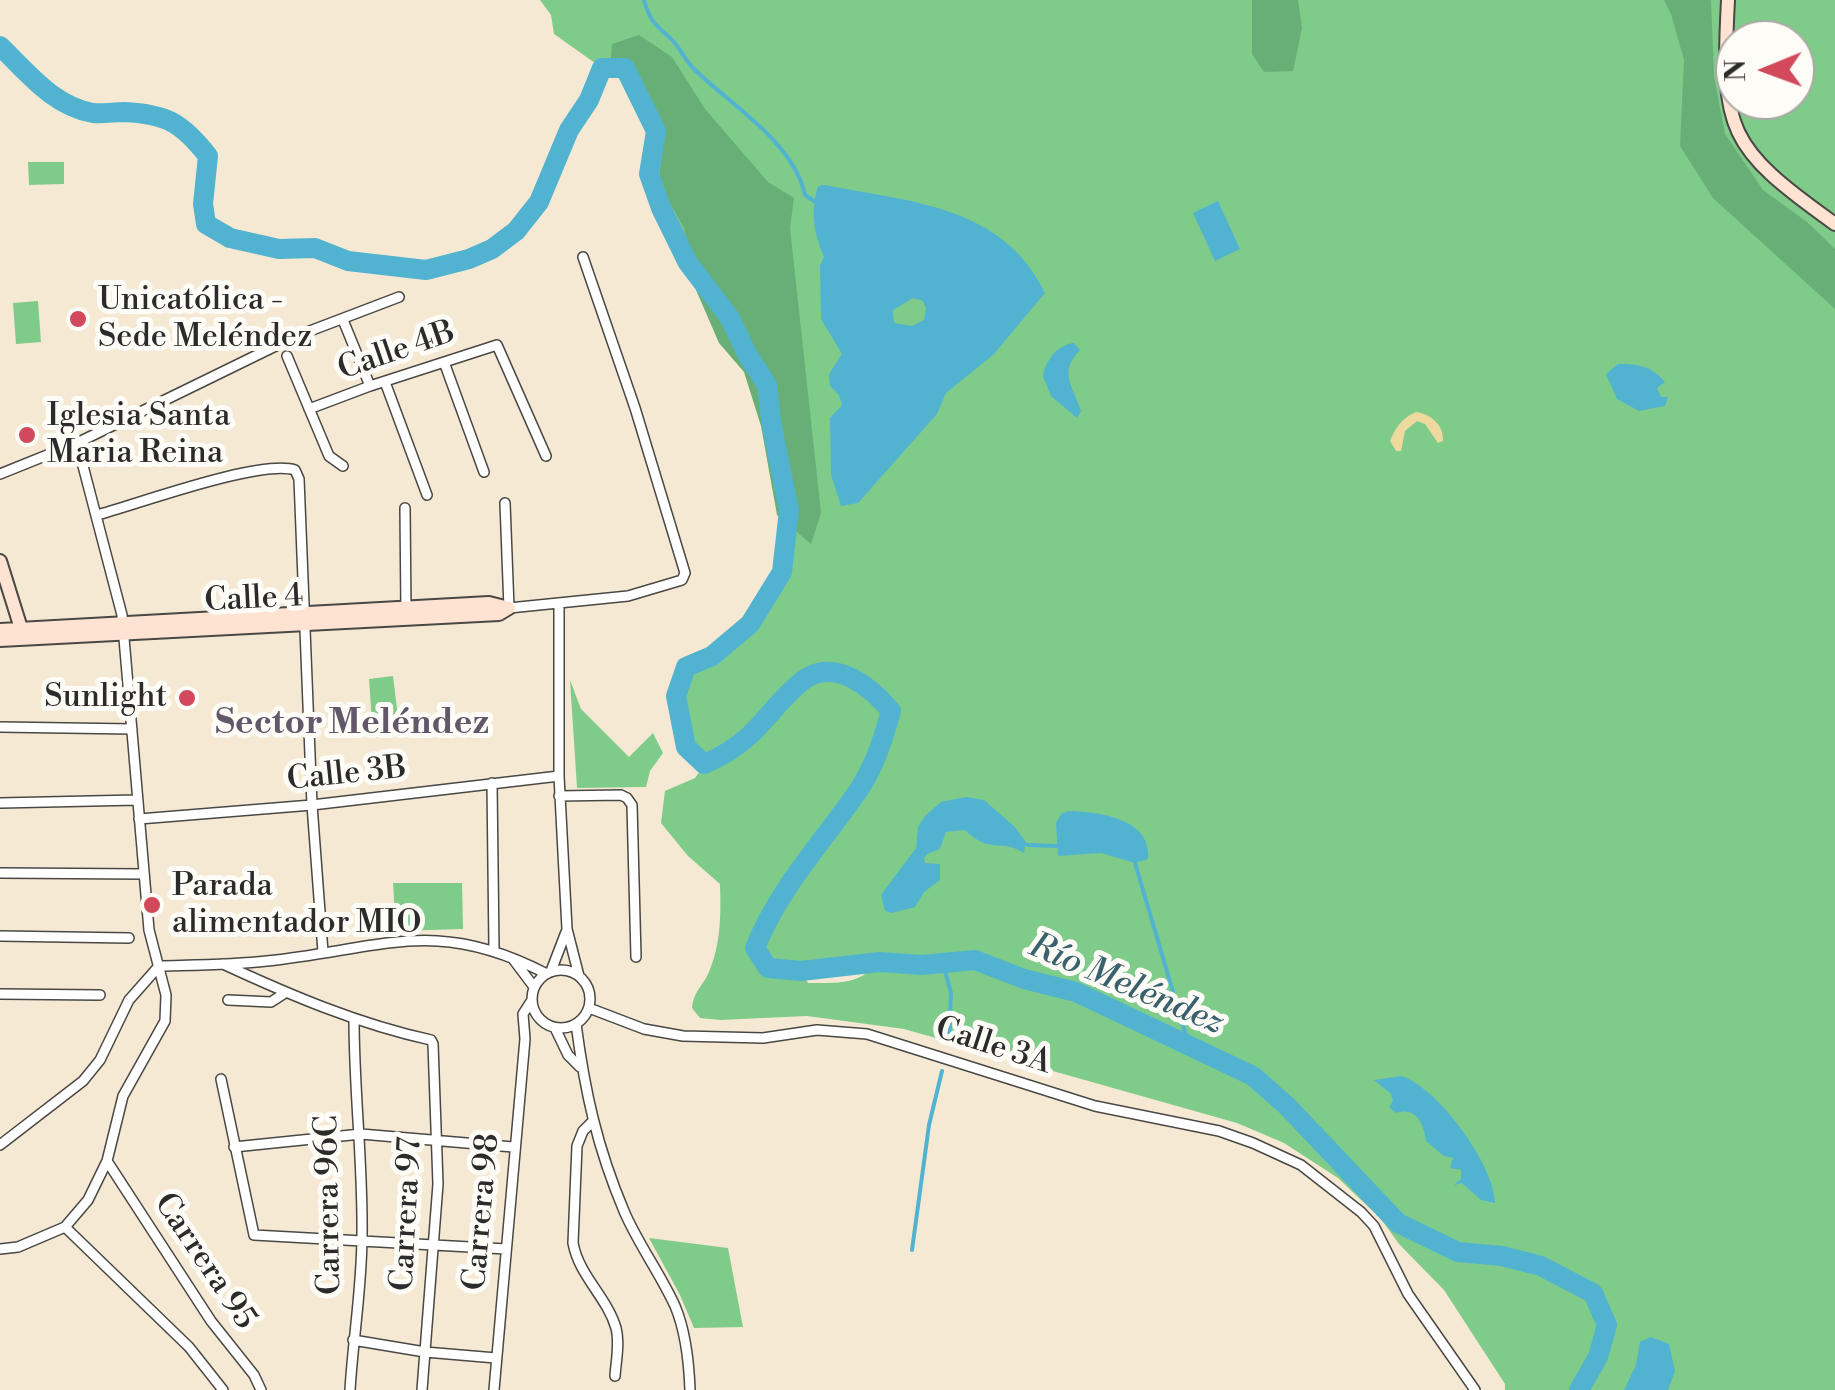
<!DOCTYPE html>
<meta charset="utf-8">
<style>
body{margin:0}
#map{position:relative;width:1835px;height:1390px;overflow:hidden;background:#f6e9d3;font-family:"Libre Bodoni",serif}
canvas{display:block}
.north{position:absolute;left:1715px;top:20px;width:100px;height:100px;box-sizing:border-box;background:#fdfcf7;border:2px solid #a9a8a5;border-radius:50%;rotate:269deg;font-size:28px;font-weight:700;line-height:40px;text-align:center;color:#2b2b2b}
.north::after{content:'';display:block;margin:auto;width:35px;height:45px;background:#d1495b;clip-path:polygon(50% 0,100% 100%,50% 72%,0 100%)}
</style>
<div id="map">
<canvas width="1835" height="1390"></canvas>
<div class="north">N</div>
</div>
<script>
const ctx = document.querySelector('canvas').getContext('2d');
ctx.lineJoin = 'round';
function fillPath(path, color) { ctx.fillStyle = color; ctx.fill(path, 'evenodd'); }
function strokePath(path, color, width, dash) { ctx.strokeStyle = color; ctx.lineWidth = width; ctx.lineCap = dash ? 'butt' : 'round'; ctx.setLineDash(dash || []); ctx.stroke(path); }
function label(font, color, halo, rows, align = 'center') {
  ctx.font = font + ' "Libre Bodoni",serif'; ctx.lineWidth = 10; ctx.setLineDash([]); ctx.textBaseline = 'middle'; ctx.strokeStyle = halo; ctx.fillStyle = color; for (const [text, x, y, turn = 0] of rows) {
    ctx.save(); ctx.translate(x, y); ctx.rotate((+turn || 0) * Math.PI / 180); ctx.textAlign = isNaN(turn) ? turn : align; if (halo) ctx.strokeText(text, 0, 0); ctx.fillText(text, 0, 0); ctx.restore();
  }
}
const green = new Path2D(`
 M540 0H1835V1390H1505V1384L1444 1290 1399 1244 1381 1219 1338 1178 1284 1143 1237 1123 904 1029 807 1016 720 1020 700 1018 692 1008C693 992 703 986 709 972 721 943 721 915 720 884L688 856 661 823 665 791 695 778 704 765 686 747 676 696 686 667 712 656 750 625 782 572 789 510 772 427 710 289 688 263 661 208 649 174 656 131 626 68H602L554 34 551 15ZM1735 40H1795V100H1735ZM875 962C864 986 830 983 808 983L802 972Z
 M28 162H64V184L29 185Z
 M38 301 41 342 16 344 13 303Z
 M393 676 400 733 373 736 369 679Z
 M570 680 581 709 629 757 653 733 663 753 650 771 646 787 577 788Z
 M393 883H462L463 929 396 931Z
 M649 1238 728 1248 743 1327 694 1328 680 1295Z`);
const forest = new Path2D(`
 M1252 0H1298L1302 28 1293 71 1264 72 1252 54Z
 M1664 0H1711L1714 76 1725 134 1763 190 1807 222 1835 249V309L1713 198 1680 146 1684 60 1671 14Z
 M639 35 672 57 705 109 768 182 794 198 790 228 821 513 811 544 777 515 761 426 744 372 719 343 696 290 684 228 659 184 662 144 656 117 624 60 611 58 612 44Z`);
const sand = new Path2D(`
 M1416 412C1431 414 1444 425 1443 441L1438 443 1425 424 1417 421 1405 431 1401 451H1396L1390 441C1395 428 1403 417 1416 412Z`);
const water = new Path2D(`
 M825 185C910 202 1003 205 1045 293L993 355 946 393 937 414 858 503 841 506 831 475 830 418 842 405 839 395 830 386 829 374 842 354 821 319 820 266 824 257C814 233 810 213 818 186ZM913 298 923 301 926 308 924 320 912 326 894 323 893 310Z
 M1218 201 1240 249 1215 261 1193 213Z
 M1074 343 1080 350C1058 372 1073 386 1081 411L1077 418 1051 396 1043 376C1046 360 1057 345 1074 343Z
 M1618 364C1639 364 1652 366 1665 382L1657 388 1661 397H1668L1665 406 1639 411 1617 399 1606 374Z
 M966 797 984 800 1015 827 1028 845 1025 846 1024 853C1001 838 990 855 965 830L946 832 940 849 927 854 924 858 925 863 940 864V880L924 892 915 907 892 913 885 911 881 895 916 848 918 827 925 816 941 802Z
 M1069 811C1101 812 1152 819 1148 859L1135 863 1101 853 1058 856 1056 823 1061 814Z
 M1401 1076C1438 1087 1495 1166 1495 1203L1481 1200 1462 1183 1454 1185 1461 1179V1170L1450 1168 1453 1158 1444 1156 1426 1141C1424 1124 1416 1106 1396 1113L1389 1107 1393 1101 1391 1094 1374 1080Z
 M1651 1337 1669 1344 1675 1371 1668 1390H1624L1636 1365 1640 1342Z`);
const stream = new Path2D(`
 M644 0C649 19 655 25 669 37 679 45 684 59 693 68 729 104 794 142 805 195L814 201
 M1028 845 1057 846
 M1135 863 1189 1046
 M943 964 951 993 949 1041
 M912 1250 929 1125 942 1071`);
const river = new Path2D(`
 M0 46C27 72 53 106 93 113 103 114 114 112 124 112 167 114 182 123 208 156L203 204 206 224 230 238 279 249 315 248 348 261 426 270 469 259 492 249 516 231 539 202 569 130 589 100 602 68H625L656 131 649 174 661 208 688 263 730 318 747 354 767 385 772 427 789 510 782 572 750 624 712 656 686 667 676 696 686 747 704 764C721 757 737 747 750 735 769 717 784 694 805 679 836 658 872 688 891 711 883 739 875 766 858 791 822 843 779 888 755 948L768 968 801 971 880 962 922 965 975 960 1024 979 1076 992 1253 1076 1287 1106 1398 1223 1458 1252 1502 1256 1541 1266 1593 1293 1607 1325 1598 1357 1579 1390`);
const street = new Path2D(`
 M343 320 370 386
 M287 356 329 456 343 466
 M444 362 484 472
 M385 382 427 495
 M309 409 370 386 497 345 546 456
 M0 474 77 443 294 337 399 297
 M505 503 509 608 628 596 682 580 685 573 635 408 583 257
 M405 508 406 611
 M97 515C138 504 260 459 295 470L299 479 312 805 323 952
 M559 604V776L567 929 579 976
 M0 727 132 729
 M492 783 494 949
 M559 796 621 795 627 798 632 805 636 957
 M0 803 137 800
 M139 819 312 805 559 776
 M0 873 143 874
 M0 936 129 938
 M513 959 534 987
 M223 964C290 995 358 1024 431 1040L433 1044 438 1184 422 1390
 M159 966C195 965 231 965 267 961 381 949 435 916 545 973
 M532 999a29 29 0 1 1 58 0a29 29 0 1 1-58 0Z
 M551 971 566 932
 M0 994 100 995
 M228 1000 271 1002 285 993
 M589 1008 644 1029 683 1036 763 1038 817 1030 867 1034 1095 1106 1219 1131 1253 1143 1301 1165 1361 1212 1374 1226 1408 1294 1475 1390
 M576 1024C585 1092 597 1147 624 1211 638 1244 660 1273 675 1306 686 1332 689 1362 690 1390
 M555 1028 568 1055 580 1067
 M221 1079 254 1235 506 1249
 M592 1122 583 1131 577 1146 573 1243C579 1276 607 1297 616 1328 620 1343 616 1361 615 1376
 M0 1145 83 1081 100 1060 129 1000 159 966
 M234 1147 361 1134 513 1147
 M107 1161 211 1321 254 1375 261 1390
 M65 1227 189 1347 223 1390
 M0 1249 18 1247 65 1227 88 1200 107 1161 123 1096 165 1021 166 995 149 930 122 615 77 443
 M353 1340 425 1352 496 1358
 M350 1390C353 1339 362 1287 362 1235 363 1162 354 1092 354 1019
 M494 1390 525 1039 523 1014 532 1000`);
const secondary = new Path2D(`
 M1728 0C1721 131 1727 147 1835 224
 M0 561 24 638
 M0 630 489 603 509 608
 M0 640 499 614 509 608`);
const markers = [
 [78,319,10,"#d1495b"],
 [27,435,10,"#d1495b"],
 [187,698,10,"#d1495b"],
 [152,905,10,"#d1495b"]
];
const poiNames = [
 ["Unicatólica -",98,301],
 ["Sede Meléndez",98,338],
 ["Iglesia Santa",47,417],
 ["Maria Reina",47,454],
 ["Sunlight",167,698,"right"],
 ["Parada",172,887],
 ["alimentador MIO",172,924]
];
const streetNames = [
 ["Calle 4B",397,352,-19],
 ["Calle 4",254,600,-3],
 ["Calle 3B",347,775,-6],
 ["Calle 3A",993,1047,18],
 ["Carrera 96C",330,1205,-91],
 ["Carrera 98",483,1212,-85],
 ["Carrera 97",408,1214,-87],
 ["Carrera 95",204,1262,56]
];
const neighbourhoodNames = [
 ["Sector Meléndez",352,725]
];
const waterNames = [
 ["Río Meléndez",1126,986,23]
];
fillPath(green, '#7fcb8a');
fillPath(forest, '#67af76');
fillPath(sand, '#eeda9e');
fillPath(water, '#52b3d1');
strokePath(stream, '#52b3d1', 4);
strokePath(river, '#52b3d1', 20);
strokePath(street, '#494844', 12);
strokePath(secondary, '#494844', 16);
strokePath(street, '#fff', 9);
strokePath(secondary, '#fee3d2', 12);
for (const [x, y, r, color] of markers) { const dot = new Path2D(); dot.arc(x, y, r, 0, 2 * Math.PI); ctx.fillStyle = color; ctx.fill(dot); strokePath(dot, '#fdfcf7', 4); }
label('32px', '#2b2b2b', '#fdfcf7', poiNames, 'left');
label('32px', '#2b2b2b', '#fdfcf7', streetNames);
label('bold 35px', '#625869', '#fdfcf7', neighbourhoodNames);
label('italic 35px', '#3b616d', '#fdfcf7', waterNames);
</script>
